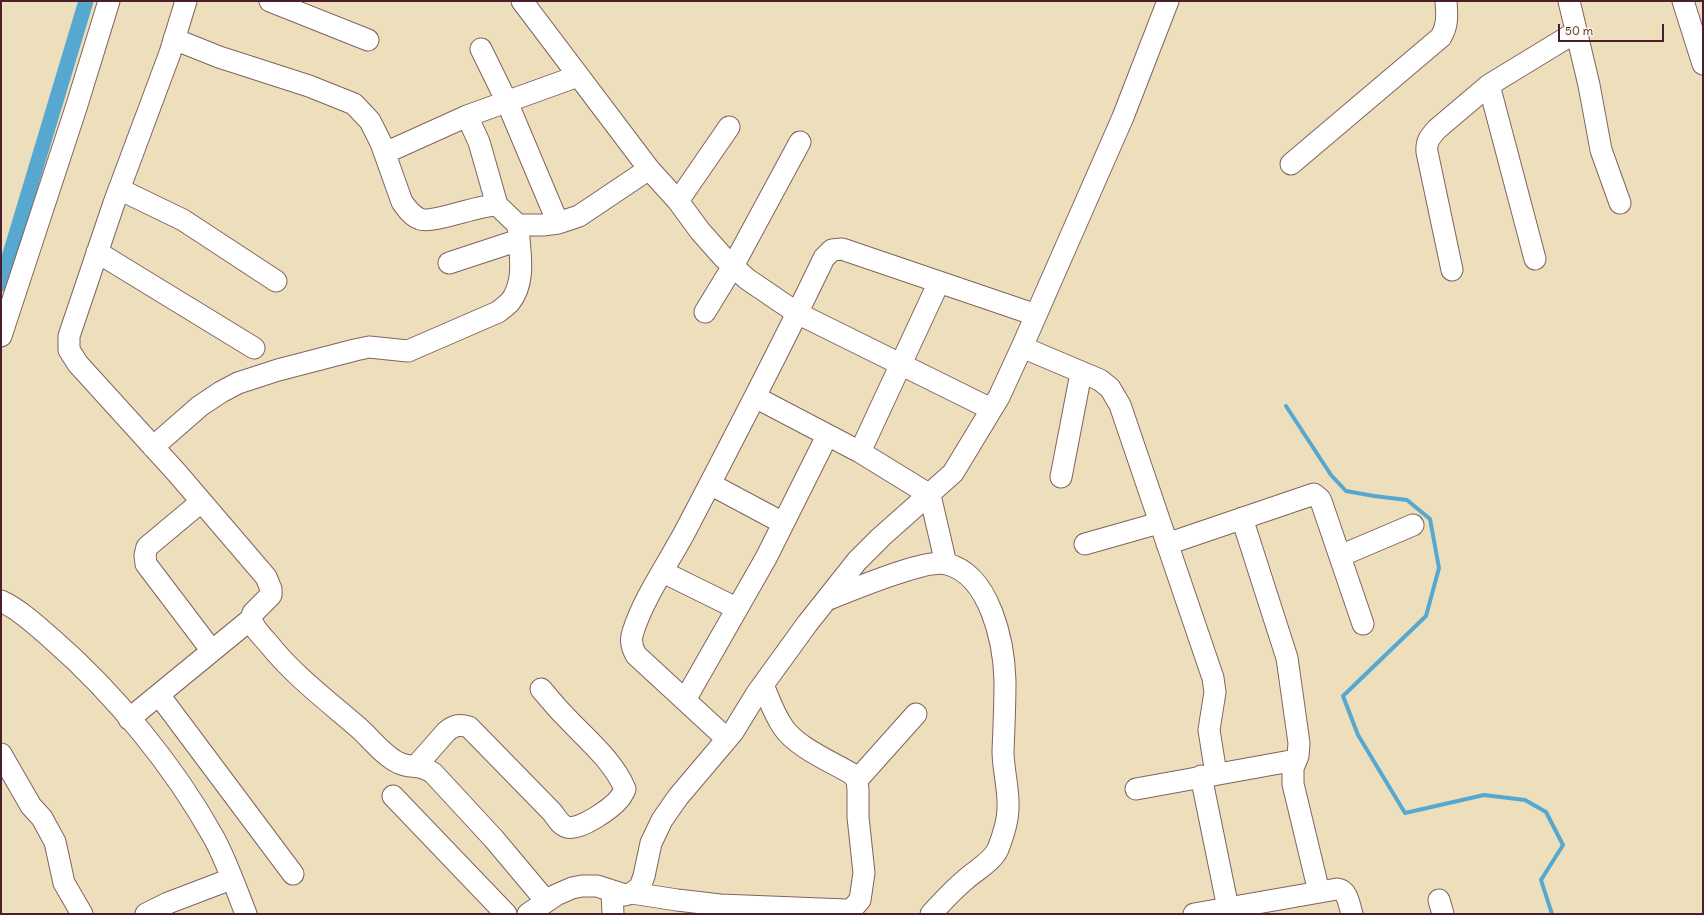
<!DOCTYPE html>
<style>
body{margin:0}
#map{position:relative;width:1704px;height:915px;overflow:hidden;background:#eddfbc;font-family:Delius,sans-serif}
canvas{display:block}
.frame{position:absolute;inset:0;border:2px solid #4a1f2b;pointer-events:none}
.scale{position:absolute;left:1558px;top:24px;width:106px;height:18px;box-sizing:border-box;border:2px solid #4a1f2b;border-top:0;padding-left:5px;font-size:12px;line-height:14px;white-space:nowrap;color:#4a1f2b;-webkit-text-stroke:3px #fcf5e5;paint-order:stroke}
</style>
<div id="map">
<canvas width="1704" height="915"></canvas>
<div class="frame"></div>
<div class="scale">50 m</div>
</div>
<script>
const ctx = document.querySelector('canvas').getContext('2d');
ctx.lineJoin = 'round';
function strokePath(path, color, width, dash) { ctx.strokeStyle = color; ctx.lineWidth = width; ctx.lineCap = dash ? 'butt' : 'round'; ctx.setLineDash(dash || []); ctx.stroke(path); }
const stream = new Path2D(`
 M1286 406 1331 475 1346 491 1374 496 1407 500 1430 519 1439 568 1426 616 1343 696 1358 735 1405 813 1484 795 1525 800 1546 812 1563 845 1541 880 1552 914`);
const canal = new Path2D(`
 M1 284 86 1`);
const minor = new Path2D(`
 M186 1 170 53 114 203 69 336V350L78 364 177 473 266 577 271 589V595L253 613 251 619C254 629 261 635 268 643 294 676 328 701 360 729 371 739 385 757 399 763 412 769 418 763 433 773L494 839 546 901
 M270 1 368 40
 M522 1 649 169 678 201 700 231 724 258 747 279 797 313 991 409
 M1569 1 1589 85 1601 150 1620 203
 M1683 1 1703 64
 M174 39 219 57 309 86 354 104 370 121 381 143 402 202C407 209 412 216 420 219 432 224 478 205 497 205L518 225H543L558 223 579 216 649 169
 M481 49 507 102 558 223
 M1489 85 1535 259
 M467 116 479 142 497 205
 M385 153 467 116 578 76
 M1291 164 1441 37C1448 25 1447 15 1446 1
 M119 189 183 220 276 281
 M678 201 729 127
 M97 252 254 348
 M449 263 519 240
 M1452 270 1427 152C1426 141 1430 137 1437 129L1489 85 1576 32
 M705 312 733 266 800 142
 M1 336 76 108 109 1
 M1022 347 1100 380 1110 388 1120 405 1213 678 1215 692 1209 730 1216 774
 M755 397 860 452 930 495 946 564
 M153 447 200 406 221 392 238 383 278 370 355 350 369 347 408 351 498 312C502 309 506 306 510 302 527 281 519 250 518 225
 M860 452 939 282
 M1061 477 1081 373
 M710 484 783 523
 M201 502 147 547 145 555 146 564 212 651
 M1242 518 1287 658 1299 743 1298 756 1293 768V784L1319 892
 M1085 544 1159 523
 M1167 544 1314 494 1320 499 1322 504 1363 624
 M1340 556 1413 525
 M663 572 736 608
 M826 600C850 591 925 558 947 564 990 575 1004 642 1005 681 1005 704 1004 728 1003 751 1003 770 1009 789 1008 808 1008 822 1003 836 998 849 992 862 976 870 965 880 953 890 942 902 931 914
 M1 601C20 610 36 625 52 639 114 693 174 766 214 838 226 860 237 891 246 914
 M159 695 293 874
 M685 700 766 558 827 436
 M129 719 251 619
 M727 739 636 655C632 648 630 640 633 632 644 596 672 558 689 524 735 436 781 348 824 258L832 250 842 249 1036 315
 M1 754 31 806 42 818 55 842 64 883 82 914
 M416 766 446 732C454 725 459 724 469 727L552 812C556 817 560 825 567 827 580 831 612 808 620 798 622 795 624 792 625 789 613 760 585 738 564 715 556 707 549 698 541 689
 M1201 776 1228 908
 M857 780 916 714
 M1136 789 1296 760
 M393 796 506 914
 M612 892 613 914
 M632 893 677 900 720 905 846 910 852 909 860 900 864 873 858 817V790L857 780 852 774C832 762 796 747 783 727 774 714 769 699 763 685
 M1439 900 1443 914
 M146 914 168 903 231 879
 M528 914 556 895 572 888 582 886H597L625 895 632 893 640 887 644 876 651 843 662 820 678 797 733 732 757 693 807 624 857 561 881 537 953 473 999 397 1022 347 1123 117 1168 1
 M1194 914 1337 889C1348 890 1349 905 1352 914`);
strokePath(stream, '#56a8d1', 4);
strokePath(canal, '#56a8d1', 15);
strokePath(minor, '#83625e', 23);
strokePath(minor, '#fff', 21);
</script>
